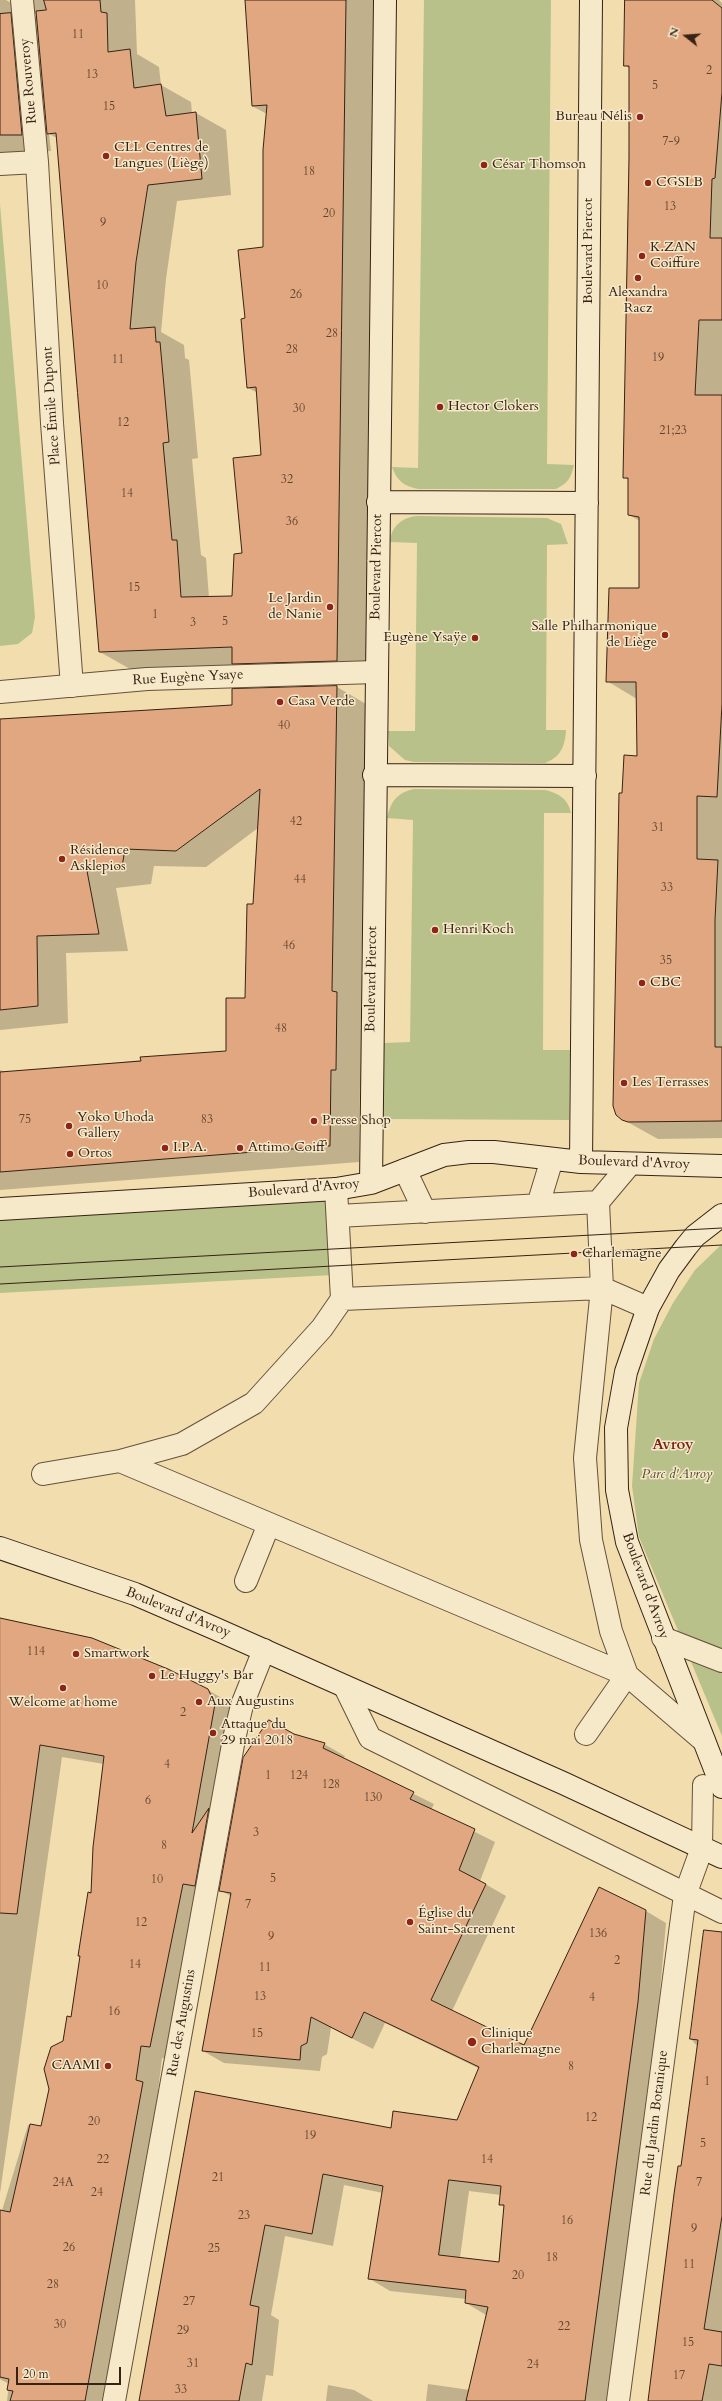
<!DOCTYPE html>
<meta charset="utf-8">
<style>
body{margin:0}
#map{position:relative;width:722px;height:2401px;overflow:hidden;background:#f1ddae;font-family:Cardo,serif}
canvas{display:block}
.north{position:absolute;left:666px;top:16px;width:40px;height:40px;-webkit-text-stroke:3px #f6e9ca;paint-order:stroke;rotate:287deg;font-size:11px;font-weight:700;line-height:16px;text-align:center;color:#372213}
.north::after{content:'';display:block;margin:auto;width:14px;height:18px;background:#372213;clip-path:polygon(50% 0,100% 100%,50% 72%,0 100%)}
.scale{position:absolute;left:16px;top:2367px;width:105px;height:18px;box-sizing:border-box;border:2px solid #372213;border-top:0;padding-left:5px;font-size:12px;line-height:14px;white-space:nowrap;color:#372213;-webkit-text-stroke:3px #f6e9ca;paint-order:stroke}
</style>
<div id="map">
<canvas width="722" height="2401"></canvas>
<div class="north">N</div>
<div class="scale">20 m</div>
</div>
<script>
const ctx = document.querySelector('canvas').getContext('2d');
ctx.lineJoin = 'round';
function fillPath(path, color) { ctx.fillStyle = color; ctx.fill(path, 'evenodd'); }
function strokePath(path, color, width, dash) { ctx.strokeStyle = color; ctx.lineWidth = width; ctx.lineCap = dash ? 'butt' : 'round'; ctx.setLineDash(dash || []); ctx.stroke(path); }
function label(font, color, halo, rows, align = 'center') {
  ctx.font = font + ' Cardo,serif'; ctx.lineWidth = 3; ctx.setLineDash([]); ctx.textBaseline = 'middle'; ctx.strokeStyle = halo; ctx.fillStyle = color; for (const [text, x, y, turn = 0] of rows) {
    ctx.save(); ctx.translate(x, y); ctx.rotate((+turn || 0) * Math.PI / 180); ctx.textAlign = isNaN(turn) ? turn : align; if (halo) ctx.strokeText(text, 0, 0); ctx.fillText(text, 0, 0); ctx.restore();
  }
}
const green = new Path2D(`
 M424 0H551L547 464 574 465C571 478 568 483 556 489H418C404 486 397 481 392 467L418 468Z
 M0 204 35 617 32 633 18 644 0 646Z
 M417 516 547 518 561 524 568 544 547 545 546 730H566C565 746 561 757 545 763L414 762 405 760 389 746 388 731H415L417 543 390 542C391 526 403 517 417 516Z
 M414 789 545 790C559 793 568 799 571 813H544L543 1050H570L569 1120 383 1119 384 1043 410 1042 413 820 387 818C391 802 396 793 414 789Z
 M327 1194 333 1275 0 1293V1214Z
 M722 1244V1736L639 1537 632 1486 639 1383 654 1339 673 1303 695 1270Z`);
const shadow = new Path2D(`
 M0 0H6L37 18V15L10 0H135L137 54 159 67 161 85 191 102 192 114 196 113 226 130 231 195 177 201 166 279 161 332 184 345 185 358 189 360 198 458 192 459 201 555 206 558 209 598 232 597 262 456 258 393 248 388 242 320 247 319 264 248 267 114 252 106 246 0H376L366 677 262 680 235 665 130 669 100 652 57 138 49 134 51 151 0 154Z
 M626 0H719L722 3V1138L658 1139 622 1119 623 794 638 757 637 699 607 681 640 589V521L629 515V480L624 477 630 69 625 65Z
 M337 687 366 704 361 1007 366 1010 365 1087H360L359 1162 0 1190V1070L7 1073 227 1052 246 999 258 828 206 867 154 866 151 884 116 888 128 951 66 953 68 1023 0 1030V719L233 706Z
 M0 1619 208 1690 230 1703 236 1717 172 2059 162 2058 158 2091 164 2095 109 2401H7L9 2384 0 2379V2217L28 2125 41 2127 63 2042 72 2018 81 1957 79 1956 92 1894 104 1764 62 1757 0 2193Z
 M294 1735 324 1744 345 1756 343 1759 434 1804 431 1810 495 1842 480 1881 506 1896 452 2011 524 2047 646 1911 666 1923 658 2014 608 2401H426L428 2384 470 2390 486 2315 466 2303V2299L390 2291 370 2279 383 2193 344 2185 333 2246 285 2236 271 2315 279 2320 273 2376 266 2375 262 2401H139L196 2093 392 2129 458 2121 480 2069 385 2023 373 2049 331 2028 327 2054 322 2057 320 2071 224 2063 203 2051 232 1897 220 1890ZM469 2191 501 2195 500 2204 505 2207 500 2264 460 2258Z
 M722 1944V2401H649L698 2047 691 2039Z
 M328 2385 354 2390 373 2401H326Z`);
const building = new Path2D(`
 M44 0H100L101 12 107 13 108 52 130 49 134 88 161 84 166 116 196 112 202 179 148 185 136 262 130 329 155 327 156 342H160L169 442 163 443 172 540H177L181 597 232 596 234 554 242 553 233 458 261 455 256 387 247 388 241 319 245 318 238 250 263 247V150L267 105 252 106 245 0H346L337 661 232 664V647L99 652 56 133 47 134 36 11 46 10Z
 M625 0H712L722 8V92L715 178 712 179 710 238H722V320H699L695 395H722V704L717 797 697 796V859L718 860 715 920V1047H722V1121L628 1122 622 1120 616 1115 613 1106 619 793H622L624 755 637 756 636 682H606L609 588H639V517L628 515V478H623L629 159V66H624Z
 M11 13 22 135H0V14Z
 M337 686 332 991 337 992 336 1070H331L330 1146 0 1172V1072L141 1061 140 1057 226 1051V998H245L247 904H253L260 789 176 851 125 849 122 867 87 871 99 934 37 936 38 1006 0 1010V719L232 705V689Z
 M0 1618 92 1638 168 1669 208 1689 215 1704 192 1833 209 1808 195 1886 183 1884 150 2047 141 2046 136 2080 143 2082 85 2401H10L13 2391 7 2390 9 2379 0 2377V2210L10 2212 30 2124 41 2126 49 2089 44 2069 51 2047 63 2041 67 2016 71 2017 80 1956H78L88 1892 91 1893 93 1847 104 1756 40 1745 17 1914 0 1913Z
 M269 1720 294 1734 325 1743 323 1748 414 1792 410 1799 475 1829 459 1870 486 1884 431 2000 524 2045 599 1887 646 1910 638 2002 585 2401H466L488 2307 465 2303 466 2290 368 2279 383 2186 323 2174 312 2234 265 2225 250 2305 259 2307 252 2365 246 2363 239 2401H139L195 2091 391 2128 393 2111 457 2120 479 2067 364 2012 352 2038 311 2017 307 2043 301 2046 300 2060 202 2051 231 1893 219 1891 243 1758ZM449 2180 501 2186 499 2205H504L499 2262 439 2255Z
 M704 1930 722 1932V2216L704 2329 722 2332V2366L709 2364 702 2401H648L674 2194 678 2166H681L698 2040 690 2039Z`);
const lane = new Path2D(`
 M702 1848 703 1785`);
const street = new Path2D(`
 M22 0 37 162 52 423 72 686
 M0 164 37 162
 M0 692 147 679 376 672
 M405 1170 425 1212
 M538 1205 552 1159
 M338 1216 598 1202
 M342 1299 602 1288 648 1308
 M120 1461 182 1444 254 1403 322 1328 342 1299 336 1189
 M43 1474 120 1461 627 1675 704 1741
 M246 1581 269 1524
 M663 1638 722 1661
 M345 1687 370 1738 722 1912
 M586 1734 627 1675 611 1631 591 1540 585 1458 602 1288 598 1202 630 1164
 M114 2401 234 1739 242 1705 264 1650
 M618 2401 685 1895 702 1848`);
const secondary = new Path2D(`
 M378 502 587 503
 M374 775 585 776
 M581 1162 591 0
 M371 1183 385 0
 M0 1209 336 1189 371 1183 444 1155 469 1152H494L581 1162 722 1166
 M722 1215 695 1236 686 1247 669 1270 648 1308 626 1372 616 1428 617 1490 627 1542 722 1787
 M0 1548 135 1594 216 1629 563 1783 722 1857`);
const tram = new Path2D(`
 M0 1267 722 1228
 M0 1284 722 1245`);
const markers = [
 [640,117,4,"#8f2418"],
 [106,156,4,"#8f2418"],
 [484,165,4,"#8f2418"],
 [648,183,4,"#8f2418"],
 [642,256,4,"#8f2418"],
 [638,278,4,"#8f2418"],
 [440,407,4,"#8f2418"],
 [330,607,4,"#8f2418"],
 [665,635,4,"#8f2418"],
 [475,638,4,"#8f2418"],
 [280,702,4,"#8f2418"],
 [62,859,4,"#8f2418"],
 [435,930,4,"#8f2418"],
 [642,983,4,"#8f2418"],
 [624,1083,4,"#8f2418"],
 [314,1121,4,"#8f2418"],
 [69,1126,4,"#8f2418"],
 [165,1148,4,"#8f2418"],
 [240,1148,4,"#8f2418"],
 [70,1154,4,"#8f2418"],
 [574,1254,4,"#8f2418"],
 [76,1654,4,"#8f2418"],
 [152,1676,4,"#8f2418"],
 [63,1688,4,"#8f2418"],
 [199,1702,4,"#8f2418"],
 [213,1733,4,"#8f2418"],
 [410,1922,4,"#8f2418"],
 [472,2042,5,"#8f2418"],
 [108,2066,4,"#8f2418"]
];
const numberNames = [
 ["11",78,35],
 ["2",709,71],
 ["13",92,75],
 ["5",655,86],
 ["15",109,107],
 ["7-9",671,142],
 ["18",309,172],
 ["13",670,207],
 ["20",329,214],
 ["9",103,223],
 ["10",102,286],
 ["26",296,295],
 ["28",332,334],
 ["28",292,350],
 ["19",658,358],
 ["11",118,360],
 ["30",299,409],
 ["12",123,423],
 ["21;23",673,431],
 ["32",287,480],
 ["14",127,494],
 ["36",292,522],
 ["15",134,588],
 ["1",155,615],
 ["5",225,622],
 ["3",193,623],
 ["40",284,726],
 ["42",296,822],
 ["31",658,828],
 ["44",300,880],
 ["33",667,888],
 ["46",289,946],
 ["35",666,961],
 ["48",281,1029],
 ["75",25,1120],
 ["83",207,1120],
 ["114",36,1652],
 ["2",183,1713],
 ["4",167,1765],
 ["1",268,1776],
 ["124",299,1776],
 ["128",331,1785],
 ["130",373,1798],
 ["6",148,1801],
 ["3",256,1833],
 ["8",164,1846],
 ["5",273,1879],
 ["10",157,1880],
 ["7",248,1905],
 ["12",141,1923],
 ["136",598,1934],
 ["9",271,1937],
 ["2",617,1961],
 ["14",135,1965],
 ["11",265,1968],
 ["13",260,1997],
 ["4",592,1998],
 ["16",114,2012],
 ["15",257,2034],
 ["8",571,2067],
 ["1",707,2082],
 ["12",591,2118],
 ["20",94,2122],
 ["19",310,2136],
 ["5",703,2144],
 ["22",103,2160],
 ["14",487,2160],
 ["21",218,2178],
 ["24A",63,2183],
 ["7",699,2183],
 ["24",97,2193],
 ["23",244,2216],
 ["16",567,2221],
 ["9",694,2229],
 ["26",69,2248],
 ["25",214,2249],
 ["18",552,2258],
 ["11",689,2265],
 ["20",518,2276],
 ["28",53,2285],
 ["27",189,2302],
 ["30",60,2325],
 ["22",564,2327],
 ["29",183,2331],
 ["15",688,2343],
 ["31",193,2364],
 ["24",533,2365],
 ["17",679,2376],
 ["33",181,2390]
];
const streetNames = [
 ["Rue Rouveroy",29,81,-95],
 ["Boulevard Piercot",589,251,-90],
 ["Place Émile Dupont",52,406,-94],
 ["Boulevard Piercot",377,567,-89],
 ["Rue Eugène Ysaye",188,678,-3],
 ["Boulevard Piercot",372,979,-89],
 ["Boulevard d'Avroy",634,1163,2],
 ["Boulevard d'Avroy",304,1189,-5],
 ["Boulevard d'Avroy",645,1586,70],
 ["Boulevard d'Avroy",178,1613,22],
 ["Rue des Augustins",182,2023,-80],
 ["Rue du Jardin Botanique",655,2123,-83]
];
const poiNames = [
 ["Bureau Nélis",632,117,"right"],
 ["CLL Centres de",114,148],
 ["Langues (Liège)",114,164],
 ["César Thomson",492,165],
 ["CGSLB",656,183],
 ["K.ZAN",650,248],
 ["Coiffure",650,264],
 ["Alexandra",638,293,"center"],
 ["Racz",638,309,"center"],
 ["Hector Clokers",448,407],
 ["Le Jardin",322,599,"right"],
 ["de Nanie",322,615,"right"],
 ["Salle Philharmonique",657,627,"right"],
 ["de Liège",657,643,"right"],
 ["Eugène Ysaÿe",467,638,"right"],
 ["Casa Verde",288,702],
 ["Résidence",70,851],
 ["Asklepios",70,867],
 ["Henri Koch",443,930],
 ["CBC",650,983],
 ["Les Terrasses",632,1083],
 ["Yoko Uhoda",77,1118],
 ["Gallery",77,1134],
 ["Presse Shop",322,1121],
 ["I.P.A.",173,1148],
 ["Attimo Coiff'",248,1148],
 ["Ortos",78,1154],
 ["Charlemagne",582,1254],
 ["Smartwork",84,1654],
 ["Le Huggy's Bar",160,1676],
 ["Aux Augustins",207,1702],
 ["Welcome at home",63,1703,"center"],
 ["Attaque du",221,1725],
 ["29 mai 2018",221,1741],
 ["Église du",418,1914],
 ["Saint-Sacrement",418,1930],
 ["Clinique",481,2034],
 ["Charlemagne",481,2050],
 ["CAAMI",100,2066,"right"]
];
const parkNames = [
 ["Parc d'Avroy",677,1475]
];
const neighbourhoodNames = [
 ["Avroy",673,1446]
];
fillPath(green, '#b9c18b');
fillPath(shadow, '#0003');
fillPath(building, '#e0a781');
strokePath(building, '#372213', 1);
strokePath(lane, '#66513a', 22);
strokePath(street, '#66513a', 24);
strokePath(secondary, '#372213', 24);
strokePath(lane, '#f6e9ca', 20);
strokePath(street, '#f6e9ca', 22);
strokePath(secondary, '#f6e9ca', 22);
strokePath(tram, '#372213', 1);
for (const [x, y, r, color] of markers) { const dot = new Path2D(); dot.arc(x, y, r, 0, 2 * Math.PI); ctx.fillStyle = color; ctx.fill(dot); strokePath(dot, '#f6e9ca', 1.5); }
label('12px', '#61432e', null, numberNames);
label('14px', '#372213', '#f6e9ca', streetNames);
label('14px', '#372213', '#f6e9ca', poiNames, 'left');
label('italic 14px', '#584a31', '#f6e9ca', parkNames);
label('bold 15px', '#7a1f14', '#f6e9ca', neighbourhoodNames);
</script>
